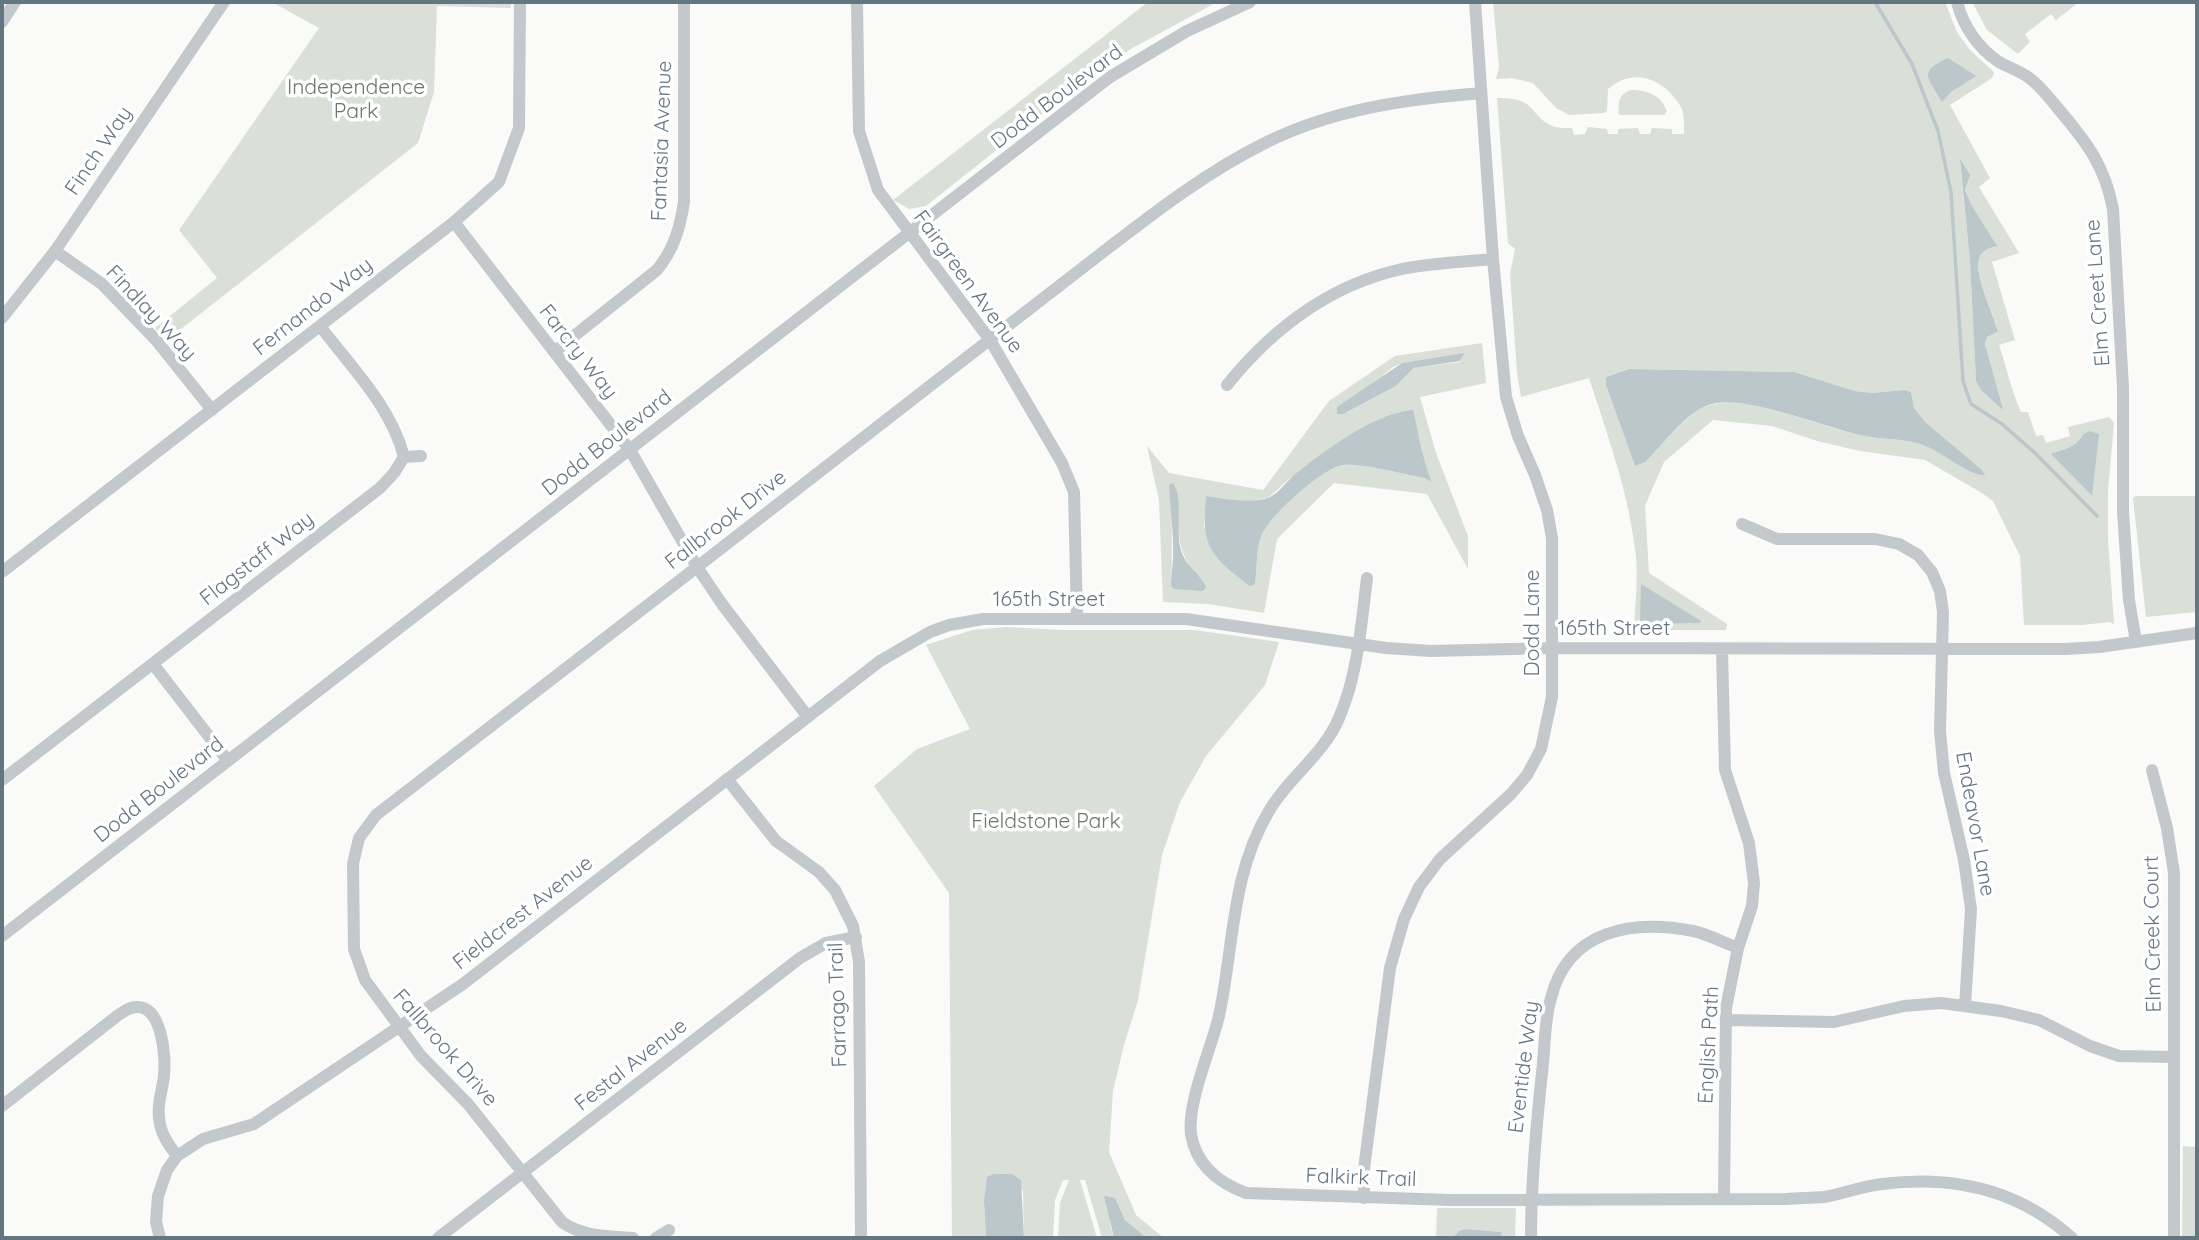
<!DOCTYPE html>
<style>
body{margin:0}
#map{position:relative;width:2199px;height:1240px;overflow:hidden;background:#fafaf8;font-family:Quicksand,sans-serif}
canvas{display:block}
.frame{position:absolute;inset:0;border:4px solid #657683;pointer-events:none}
</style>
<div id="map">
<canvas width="2199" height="1240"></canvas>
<div class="frame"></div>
</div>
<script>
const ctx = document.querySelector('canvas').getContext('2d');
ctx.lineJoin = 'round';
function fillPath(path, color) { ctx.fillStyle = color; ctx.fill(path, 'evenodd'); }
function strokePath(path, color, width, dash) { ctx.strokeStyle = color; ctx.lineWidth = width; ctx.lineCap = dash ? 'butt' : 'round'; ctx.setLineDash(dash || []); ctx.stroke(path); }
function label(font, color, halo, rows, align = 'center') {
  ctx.font = font + ' Quicksand,sans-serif'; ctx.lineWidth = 7; ctx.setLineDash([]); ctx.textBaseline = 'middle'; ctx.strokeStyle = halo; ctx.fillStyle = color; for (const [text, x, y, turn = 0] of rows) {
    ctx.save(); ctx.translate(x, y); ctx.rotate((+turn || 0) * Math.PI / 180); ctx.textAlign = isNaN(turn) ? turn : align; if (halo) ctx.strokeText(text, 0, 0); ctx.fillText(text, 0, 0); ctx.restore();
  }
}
const green = new Path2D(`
 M272 2H511V8L437 6 434 92 418 143 167 340 155 328 217 278 179 230 319 28Z
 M1148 2H1217L1129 50 1057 102 926 206 909 209 893 200Z
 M1493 2H1945L1957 32 1970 50 1994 72 1992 78 1950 105 1990 178 1979 187 2019 253 1992 262 2015 340 1999 345C2007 368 2011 390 2021 412H2028L2036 436 2043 435 2046 443 2070 436 2068 427 2109 417 2114 423 2108 491V539L2114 624 2110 622 2082 625H2024L2020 556 1993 501 1982 493 1925 460 1860 451 1817 441 1772 426 1713 420 1664 462 1645 506 1649 573 1727 624 1726 630H1634C1635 604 1639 575 1635 549 1628 490 1607 434 1589 378L1521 397 1517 373 1510 274 1515 249 1508 243 1497 98C1539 97 1528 117 1555 127 1560 128 1567 128 1572 128L1574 135 1585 134 1588 127 1607 129 1608 134H1618V129L1638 128 1640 134H1650L1652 128 1672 129V134H1684C1684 126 1685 115 1681 107 1665 79 1634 66 1608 89L1607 111 1604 113 1569 115 1556 108 1533 83 1512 78 1496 79 1499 67ZM1960 162 1969 175 1965 190 1972 206 1996 246C1990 248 1981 250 1979 258 1974 273 1993 315 1998 330L1987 337 1985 344 2002 409 1976 381 1970 262ZM1629 369 1794 372 1855 391 1872 393 1904 390 1911 392 1914 408 1925 423 1981 470 1984 476C1972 476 1940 451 1923 445 1904 438 1880 440 1860 435 1813 426 1745 390 1699 408L1635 466 1606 385V377ZM2090 431 2091 495 2052 454C2066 449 2077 447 2083 434Z
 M1972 2H2079L2056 20 2051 14 2025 34 2030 42 2018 54 1987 30Z
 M1631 90C1647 90 1660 94 1667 111L1664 115H1619C1618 103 1618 94 1631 90Z
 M1482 343 1486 383 1420 397 1436 453 1468 536V569L1427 494 1334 483 1277 539 1264 613 1208 604 1163 602 1159 500 1147 446 1169 473 1263 490 1329 401 1395 356ZM1464 354 1460 362 1414 368 1396 386 1343 414 1337 413 1393 367 1402 363ZM1391 416 1415 422 1422 457 1432 482 1424 478C1401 474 1365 463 1343 465 1322 468 1265 519 1260 540 1256 554 1257 570 1255 584L1204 527 1206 496 1243 502 1268 498 1289 479 1382 418ZM1178 496C1178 533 1175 555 1204 582L1171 586C1173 557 1171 529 1172 500Z
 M2136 496H2197V612L2146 617 2133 498Z
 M1006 627 1062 630H1195L1279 642 1265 685 1206 756 1180 802 1162 855 1138 1000 1124 1045 1113 1091 1109 1152 1136 1215 1164 1238H1147L1125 1220 1115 1198 1110 1225 1114 1238H1102L1085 1180H1080L1097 1238H1058L1060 1203 1069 1180H1063L1055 1200 1053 1238H1024L1023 1191 1011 1174 984 1202 986 1238H952L949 893 874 786 917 749 970 729 926 645 972 630Z
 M2183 1146 2197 1147V1238H2182Z
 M1437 1208H1516L1515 1238H1501L1502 1232 1466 1229 1453 1238H1436Z`);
const water = new Path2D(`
 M1948 58 1976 76 1951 92 1942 102C1928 77 1917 72 1948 58Z
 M1960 159 1970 175 1965 190 1972 206 1997 246C1990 248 1981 250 1979 259 1974 273 1993 315 1998 331L1987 337 1985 344 2003 410 1981 390 1976 381 1970 262Z
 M1465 353 1460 361 1414 368 1396 386 1343 414H1337V407L1402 363Z
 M1629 369 1794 372 1855 391 1872 393 1904 390 1911 392 1914 408 1925 422 1982 470 1985 476C1968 475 1942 452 1923 445 1904 438 1880 440 1860 435 1823 427 1743 393 1708 405 1688 411 1661 446 1645 462L1635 466 1606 385V377Z
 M1413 410C1419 436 1422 458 1432 482L1424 478C1402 474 1363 463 1343 465 1322 468 1265 519 1260 540 1256 554 1257 570 1255 584L1250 586C1210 556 1201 546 1206 496 1226 499 1245 503 1265 499 1277 496 1285 483 1294 475 1326 450 1372 414 1413 410Z
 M2090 431 2099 434 2092 496 2051 454C2065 449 2077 447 2083 434Z
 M1173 483C1184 498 1175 531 1181 550 1186 567 1200 573 1206 587L1203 591 1174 589 1171 586C1171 573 1174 560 1173 547 1173 526 1170 506 1169 485Z
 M1641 584 1701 621 1700 623 1642 624 1640 622Z
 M994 1174H1012L1021 1180 1024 1238H986L984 1202 987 1177Z
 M1104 1196 1115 1198 1125 1220 1147 1238H1114Z
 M1466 1229 1502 1232 1501 1238H1453L1459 1231Z`);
const stream = new Path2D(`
 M1875 2 1912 64 1938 131 1951 192 1963 381 1971 404 2002 424 2035 453 2097 516`);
const minor = new Path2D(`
 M857 2 859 131 878 190 990 340 1062 463 1074 492 1077 619
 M1957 2C1963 26 1978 48 1999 62 2008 67 2019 71 2028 77 2041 86 2050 99 2061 112 2088 144 2105 167 2113 209L2123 388V512L2129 600 2136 642
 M2 22 15 2
 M454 222 630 450 697 567 722 604 808 717
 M55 251 102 284 156 340 212 410
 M2 318 55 251 224 2
 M554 352 657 270C674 249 680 228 684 202V2
 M1227 385C1273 328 1329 285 1402 269 1432 263 1463 262 1493 259
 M404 457 421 456
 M1742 524 1777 539H1875L1899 544 1918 555 1932 572 1940 591 1943 612 1940 731 1944 773 1964 860 1971 909 1965 1006
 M2 572 454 222 499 182 519 128 520 2
 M1367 578C1361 626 1358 674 1339 718 1324 754 1288 778 1269 811 1231 874 1234 946 1219 1016 1211 1049 1187 1103 1191 1134 1196 1165 1219 1183 1246 1193L1450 1200 1786 1199C1799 1198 1811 1198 1824 1197 1843 1194 1862 1186 1882 1184 1953 1175 2018 1189 2072 1238
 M1722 649 1725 770 1749 843 1754 883 1752 906 1738 948 1726 1008 1724 1199
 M153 664 228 761
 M2152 770 2167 828 2174 873V1238
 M727 779 776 841 819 872 835 890 853 926 859 962 861 1238
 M2 780 380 488 394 473 404 457C391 406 351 367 320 326
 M2 936 1110 77 1187 31 1250 2
 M1726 1020 1834 1022 1904 1006 1941 1003 2001 1011 2039 1020 2090 1046 2119 1056 2174 1057
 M2 1106 117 1016C123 1012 129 1007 136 1007 162 1005 166 1056 164 1075 163 1089 157 1102 159 1117 160 1133 168 1144 177 1156
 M1364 1198V1169L1390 968 1404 919 1419 887 1440 859 1511 794 1527 775 1541 749 1552 697V538L1547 510 1535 475 1518 436 1506 397 1493 259 1475 2
 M160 1238 156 1222 158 1196 167 1170 177 1156 203 1139 254 1124 463 984 880 661 930 632 949 625 983 619H1186L1386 648 1431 651 1552 648 2065 649 2099 647 2197 633
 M438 1238 800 958 826 943 856 937
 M633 1238C608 1236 583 1237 562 1222L468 1104 421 1056 365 980 354 949 353 864 359 838 376 815C563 671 749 527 935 382 988 341 1041 300 1094 259 1150 216 1204 173 1267 142 1334 109 1407 99 1481 93
 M656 1238 669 1230
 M1531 1238C1531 1182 1536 1128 1542 1073 1545 1049 1544 1021 1551 998 1568 930 1632 919 1693 931 1708 934 1724 943 1738 948`);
const parkNames = [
 ["Independence",356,88],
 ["Park",356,112],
 ["Fieldstone Park",1046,822]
];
const streetNames = [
 ["Dodd Boulevard",1057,97,-37],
 ["Fantasia Avenue",662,141,-88],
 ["Finch Way",99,151,-56],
 ["Fairgreen Avenue",968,282,54],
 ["Elm Creet Lane",2098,293,-94],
 ["Fernando Way",313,307,-38],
 ["Findlay Way",151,313,47],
 ["Farcry Way",578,352,52],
 ["Dodd Boulevard",607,443,-38],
 ["Fallbrook Drive",726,520,-38],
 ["Flagstaff Way",257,559,-38],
 ["165th Street",1049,600],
 ["Dodd Lane",1533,623,-90],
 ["165th Street",1614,629],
 ["Dodd Boulevard",159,790,-38],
 ["Endeavor Lane",1975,824,80],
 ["Fieldcrest Avenue",523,913,-38],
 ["Elm Creek Court",2153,934,-91],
 ["Farrago Trail",838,1005,-92],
 ["English Path",1709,1045,-87],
 ["Fallbrook Drive",445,1048,49],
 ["Festal Avenue",631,1065,-38],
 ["Eventide Way",1524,1067,-83],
 ["Falkirk Trail",1361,1178,2]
];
fillPath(green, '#dadfd7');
fillPath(water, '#bbc7cb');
strokePath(stream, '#bbc7cb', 3.5);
strokePath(minor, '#c3c8cc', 12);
label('21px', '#687a64', '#fff', parkNames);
label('21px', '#657683', '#fff', streetNames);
</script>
